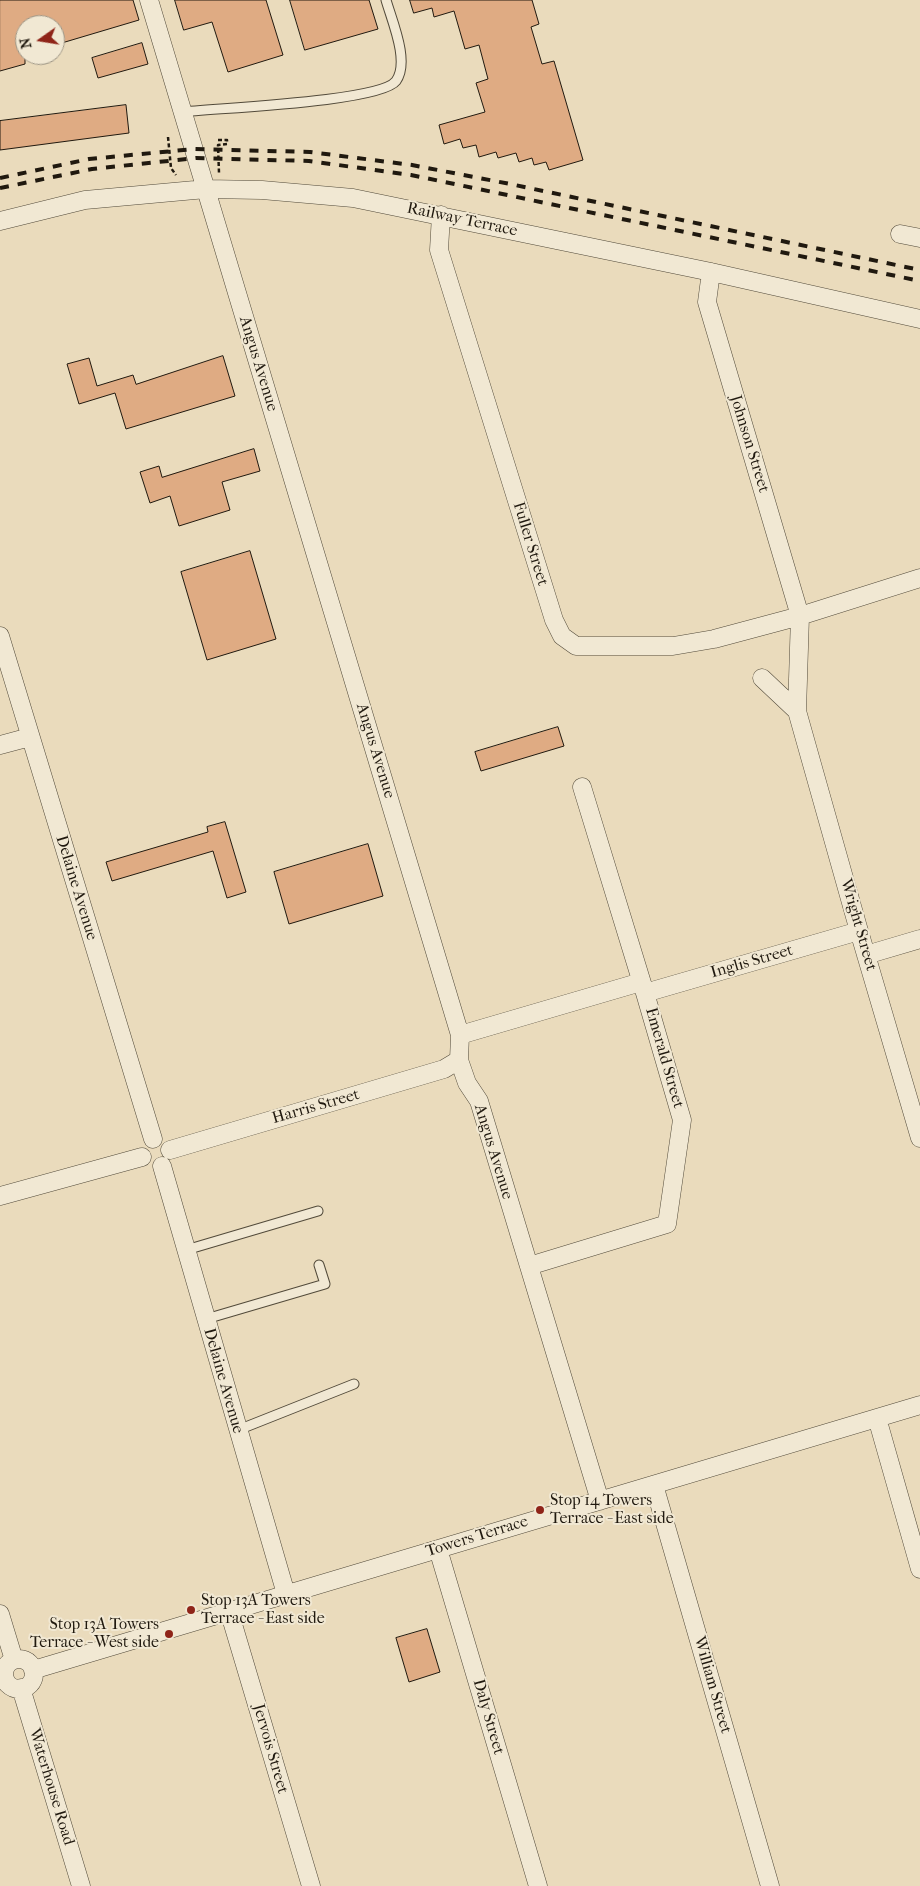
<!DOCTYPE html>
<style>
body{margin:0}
#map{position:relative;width:920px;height:1886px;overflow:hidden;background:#eadbbc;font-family:"IM FELL French Canon",serif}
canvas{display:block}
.north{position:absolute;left:15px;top:15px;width:50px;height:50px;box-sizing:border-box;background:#f1e8d3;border:1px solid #9d9585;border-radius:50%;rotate:257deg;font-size:14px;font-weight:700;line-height:20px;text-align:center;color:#20190f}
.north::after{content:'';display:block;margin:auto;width:18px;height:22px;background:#8f2418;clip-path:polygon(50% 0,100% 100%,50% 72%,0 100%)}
</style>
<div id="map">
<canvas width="920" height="1886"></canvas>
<div class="north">N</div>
</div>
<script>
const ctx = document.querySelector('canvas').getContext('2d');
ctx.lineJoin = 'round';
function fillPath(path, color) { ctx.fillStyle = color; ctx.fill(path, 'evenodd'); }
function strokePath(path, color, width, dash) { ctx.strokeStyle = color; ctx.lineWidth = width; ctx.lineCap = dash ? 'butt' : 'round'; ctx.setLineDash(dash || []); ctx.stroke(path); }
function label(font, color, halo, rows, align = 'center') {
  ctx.font = font + ' "IM FELL French Canon",serif'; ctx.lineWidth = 4; ctx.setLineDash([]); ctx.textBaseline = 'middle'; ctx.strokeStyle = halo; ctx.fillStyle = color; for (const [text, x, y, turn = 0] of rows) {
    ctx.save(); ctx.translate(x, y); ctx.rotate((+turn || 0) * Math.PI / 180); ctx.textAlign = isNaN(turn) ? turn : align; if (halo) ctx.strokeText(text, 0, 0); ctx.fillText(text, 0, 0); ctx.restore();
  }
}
const building = new Path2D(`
 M0 0H133L139 20 55 45V25H25V64L0 71Z
 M175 0H266L283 55 228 72 212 22 184 30Z
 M290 0H369L378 29 305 50Z
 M410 0H532L539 24 531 27 542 64 554 61 583 160 549 170 546 162 534 165 532 158 519 162 516 153 498 158 496 152 479 157 476 145 463 148 460 139 444 144 439 125 485 112 476 83 488 79 479 45 465 49 454 11 434 17 432 8 414 13Z
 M142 43 148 64 98 78 92 58Z
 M126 105 129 133 0 150V121Z
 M223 356 235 396 126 429 115 393 79 404 67 364 89 358 97 386 133 375 136 384Z
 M254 449 260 471 222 482 230 510 179 526 170 496 150 503 140 472 159 466 162 477Z
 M250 551 276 639 207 660 181 572Z
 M558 727 564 746 481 771 475 752Z
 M225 822 246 892 227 898 213 851 112 881 106 862 208 832 207 827Z
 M368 844 383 896 289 924 274 872Z
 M427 1629 440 1672 409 1682 396 1638Z`);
const path = new Path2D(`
 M168 137 171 168 176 175
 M218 140H227V144L218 145 219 173`);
const lane = new Path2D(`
 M182 112C215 108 380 102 396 81 410 62 392 21 386 0
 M186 1250 318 1211
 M206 1319 325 1284 319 1265
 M238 1430 354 1384`);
const street = new Path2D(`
 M149 0 460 1035 459 1060 467 1083 479 1101 600 1501
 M441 215 439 250 554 620 562 636 576 646H673L714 639 800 616 920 578
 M0 221 85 200 206 189 262 190 353 198 711 272 920 319
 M900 234 920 238
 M711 272 707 302 800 616 797 711 859 931 920 1138
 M0 636 153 1139
 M762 678 797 711
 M0 745 30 737
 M866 955 920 939
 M645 993 859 931
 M460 1035 641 982
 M170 1150 444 1069 459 1060
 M162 1166 286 1594
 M0 1196 142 1157
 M529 1266 667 1224 682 1120 645 993 582 787
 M877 1418 920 1569
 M654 1485 770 1886
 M438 1549 538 1886
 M229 1611 311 1886
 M0 1614 14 1660
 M4 1674a15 15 0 1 1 30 0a15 15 0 1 1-30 0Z
 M33 1670 920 1405
 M21 1688 81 1886`);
const rail = new Path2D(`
 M0 178 89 159 194 149 310 152 412 165 510 184 920 270
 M0 188 92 169 196 158 309 161 411 175 920 281`);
const markers = [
 [540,1510,5,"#8f2418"],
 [191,1610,5,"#8f2418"],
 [169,1634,5,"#8f2418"]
];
const streetNames = [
 ["Railway Terrace",462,220,12],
 ["Angus Avenue",258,364,73],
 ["Johnson Street",749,444,73],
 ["Fuller Street",530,544,73],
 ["Angus Avenue",375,751,73],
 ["Delaine Avenue",76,888,73],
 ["Wright Street",858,925,74],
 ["Inglis Street",752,962,-16],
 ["Emerald Street",664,1058,74],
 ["Harris Street",316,1107,-16],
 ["Angus Avenue",493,1152,73],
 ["Delaine Avenue",223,1381,74],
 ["Towers Terrace",477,1537,-17],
 ["William Street",712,1685,74],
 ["Daly Street",488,1717,74],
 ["Jervois Street",270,1749,74],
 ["Waterhouse Road",51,1787,73]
];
const poiNames = [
 ["Stop 14 Towers",550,1501],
 ["Terrace - East side",550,1519],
 ["Stop 13A Towers",201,1601],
 ["Terrace - East side",201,1619],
 ["Stop 13A Towers",159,1625,"right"],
 ["Terrace - West side",159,1643,"right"]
];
fillPath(building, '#dfab83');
strokePath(building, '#20190f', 1);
strokePath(lane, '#524a3a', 11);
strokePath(street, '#524a3a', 19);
strokePath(path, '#20190f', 2.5, [4, 2.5]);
strokePath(lane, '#f1e8d3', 9);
strokePath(street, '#f1e8d3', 18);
strokePath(rail, '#20190f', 4, [9, 9]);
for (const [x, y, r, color] of markers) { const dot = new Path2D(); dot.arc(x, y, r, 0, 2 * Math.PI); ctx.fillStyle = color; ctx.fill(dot); strokePath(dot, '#f1e8d3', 2); }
label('16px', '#20190f', '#f1e8d3', streetNames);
label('16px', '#20190f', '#f1e8d3', poiNames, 'left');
</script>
